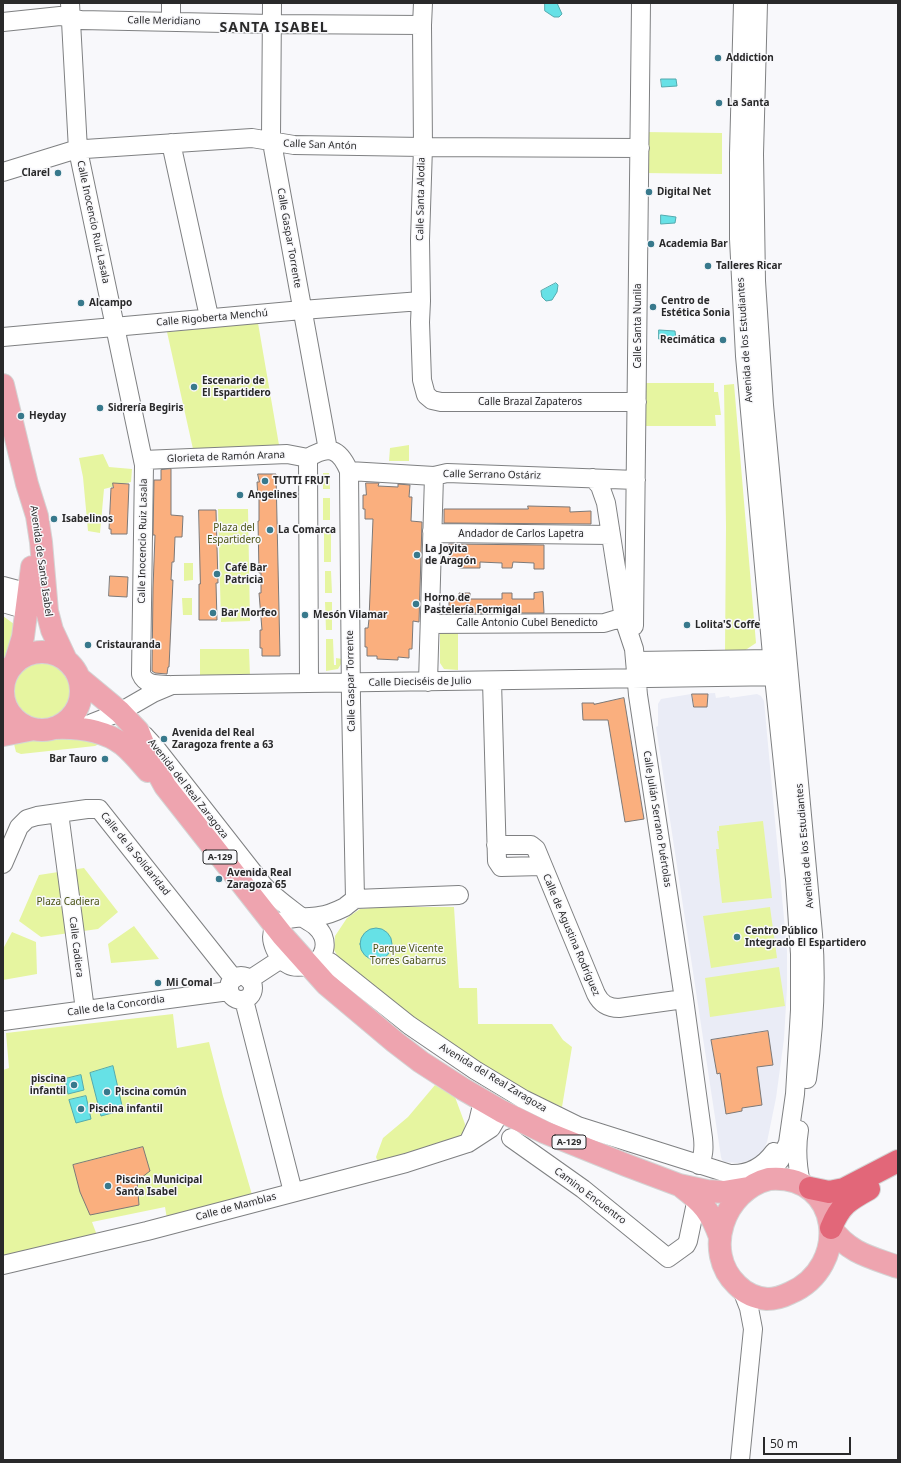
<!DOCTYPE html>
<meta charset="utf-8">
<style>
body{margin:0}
#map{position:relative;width:901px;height:1463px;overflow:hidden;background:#f8f8fb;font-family:"Noto Sans",sans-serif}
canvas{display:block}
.frame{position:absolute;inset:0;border:4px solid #29292a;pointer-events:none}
.scale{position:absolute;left:763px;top:1437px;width:88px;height:18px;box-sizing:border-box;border:2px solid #29292a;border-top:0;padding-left:5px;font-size:12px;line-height:14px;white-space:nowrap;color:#29292a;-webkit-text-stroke:3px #f8f8fb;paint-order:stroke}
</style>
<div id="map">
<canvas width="901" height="1463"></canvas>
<div class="frame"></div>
<div class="scale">50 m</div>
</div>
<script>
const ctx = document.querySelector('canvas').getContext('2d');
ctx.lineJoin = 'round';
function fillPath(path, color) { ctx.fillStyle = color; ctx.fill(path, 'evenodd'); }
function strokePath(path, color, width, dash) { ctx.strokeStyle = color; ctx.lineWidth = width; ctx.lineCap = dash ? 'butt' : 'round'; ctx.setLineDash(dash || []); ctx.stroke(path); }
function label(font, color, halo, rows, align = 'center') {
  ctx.font = font + ' "Noto Sans",sans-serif'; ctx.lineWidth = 3; ctx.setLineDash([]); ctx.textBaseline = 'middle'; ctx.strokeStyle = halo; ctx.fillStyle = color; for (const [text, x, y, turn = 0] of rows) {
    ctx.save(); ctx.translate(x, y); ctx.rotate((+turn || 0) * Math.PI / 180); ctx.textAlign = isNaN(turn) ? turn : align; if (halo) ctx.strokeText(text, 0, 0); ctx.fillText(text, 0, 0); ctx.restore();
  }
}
const built = new Path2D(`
 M715 693 716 698 729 696 730 698 757 694 761 696 764 701 787 951V988L784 1039 776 1098 767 1142 763 1151 756 1158 748 1161 738 1163 725 1162 722 1160 721 1157 656 727 658 726V704L661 699 691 694Z`);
const green = new Path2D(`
 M644 132 722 133V174L644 173Z
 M258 323 279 445 193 449 167 332Z
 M642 383H714V392H718L721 415H715L716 426H642Z
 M734 384 756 643 732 659 725 653 726 527 724 385Z
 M409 445V461H389L390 448Z
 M103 454 109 467 132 469 131 482 104 489 100 533 88 531 83 477 79 458Z
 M323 473H329L330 489H323Z
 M323 498H330V520H323Z
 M218 509H248L250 621 221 622Z
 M324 529H331V562H324Z
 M184 563H193V580L184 581Z
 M325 571H331L332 593H325Z
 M182 598H192V615H183Z
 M325 602H332V630H326Z
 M3 616 18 627 14 651 3 670Z
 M440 629H458V670L444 669 440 663Z
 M326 639H333L334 665H336V658L342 659 341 664 338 669 326 671Z
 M200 649H249L250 676H200Z
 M14 691a28 28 0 1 1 56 0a28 28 0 1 1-56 0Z
 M82 737 99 744 95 746 21 754 16 752 13 740Z
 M763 821 772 898 722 903 716 849H719L717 831H719V826Z
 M84 868 118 912 98 929 41 937 19 921 39 875Z
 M382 907H454L459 988H477L478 1024H552L563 1040 572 1047 562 1107 534 1095 431 1034 340 960 334 950 335 936 347 918 360 909Z
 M770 907 777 958 711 968 703 916Z
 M134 926 159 959 111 963 108 944Z
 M12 932 36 942 37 974 3 980V949Z
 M779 967 785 1006 710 1017 705 978Z
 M173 1014 177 1048 209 1042 223 1096 253 1198 167 1219 165 1207 92 1222 98 1238 3 1259V1070L9 1068 6 1033Z
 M435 1085 455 1097 465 1124 464 1132 455 1140 379 1165 376 1157 383 1138 408 1117Z`);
const water = new Path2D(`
 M545 3H557L562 14 559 17H554L545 11Z
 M661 79H676L677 86 662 87Z
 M661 215 676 217 675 223 661 224Z
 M556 283 558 285 557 292 552 300 546 301 542 297 541 291Z
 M659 330 675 331 676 339H659Z
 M360 944a16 16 0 1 1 32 0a16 16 0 1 1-32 0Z
 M113 1066 123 1110 101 1116 90 1073Z
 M81 1075 84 1090 68 1094 65 1079Z
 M86 1096 91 1119 76 1123 69 1100Z`);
const building = new Path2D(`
 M171 469V515L183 516 182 537H175L174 562H172L171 580H173L169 667H168L167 674 155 673 152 671 153 588 155 535H153L154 480H161V470Z
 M258 474H276L280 656H262V648H260V630H262L259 593H261V573H259L258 521H259V499H258L257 482H259Z
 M113 483 129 484 127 534H111V529H109L111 488H113Z
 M366 483H379L378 486 398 487V484L410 485 409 497H412L411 521 422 522 419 622 413 621 412 649H409V658L398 657V660L377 659V656H367V647H365V628H368L369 619 373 519H365V509H363V495H366Z
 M528 506 570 507V512L591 511V524L444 523V509H528Z
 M199 510H216L218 583H216L217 620H199V584H200Z
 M449 544 544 545V569H534V563L513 562 512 568H502V563L480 562V568H459V562H449Z
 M110 576 128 577 127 597 109 596Z
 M543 592 544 613H449V599H459V593H470V599H502V593H512V599H534V593Z
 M692 694H708L707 707H694Z
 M624 698 644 819 625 822 608 720H583L582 703H594V704Z
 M768 1031 773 1065 757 1067 762 1105 742 1108V1111L726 1114 720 1073 717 1074 711 1040Z
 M143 1147 150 1171 137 1181 139 1205 90 1215 80 1192 73 1165Z`);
const minor = new Path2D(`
 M70 3 78 150 144 465 141 674C146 686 158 684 169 685
 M272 3 271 137 328 450
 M423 3 422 25 423 147 420 240 421 301 420 322 422 380 426 395 432 400 441 402H637
 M743 3 739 153V239L745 356 774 677 795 879 800 954V1010L795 1094 788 1143 780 1160 761 1181
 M758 3 754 154 756 281 764 405 813 934C817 983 814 1030 807 1079
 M171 21V3
 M3 22 60 16 81 20 272 24 422 25
 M171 143 208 312
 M3 172 71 151 85 149 252 138 294 145 423 147 640 148
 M3 337 302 310 421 301
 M308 458C329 445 339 448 349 471L351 701 355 899
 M308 458 309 683
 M143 460 287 454 308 458
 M349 471 434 476 447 473 636 480
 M593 478 600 486 606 503 624 619 634 649 638 695 684 999 703 1138C704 1148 704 1156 699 1165
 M432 531 439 533 611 535
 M3 586 29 593
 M3 603 27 610
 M430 624 604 623 614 620 624 619
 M634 626 641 3
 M635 661 772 659 781 667
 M492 681 497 861 501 867 542 866
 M428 682 434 476
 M77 729 120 712 153 693 172 685 785 676
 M144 735 155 747 263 885C274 897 287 906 300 916 309 922 318 925 323 936 328 949 321 963 307 966 301 967 294 968 289 965 278 960 268 940 274 929 282 914 306 919 319 916 328 915 337 911 345 907
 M59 813 85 1010
 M496 845H531L536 849 596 994C601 1004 608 1008 619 1008L684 999
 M3 864 19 827 27 819 37 816 87 809H99L234 979
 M346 906 355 899 459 895
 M330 962 409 1025 475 1070 523 1099 578 1126 730 1174C749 1175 763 1167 774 1152
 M229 988a12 12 0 1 1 24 0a12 12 0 1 1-24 0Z
 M249 980 281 959
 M244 1000 293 1192
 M3 1021 229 991
 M799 1130C796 1148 797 1165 801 1183
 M511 1138 583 1189 668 1258 686 1245 688 1241 697 1198
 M468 1143 478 1122 483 1101
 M3 1265 147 1231 406 1163 468 1143 491 1128 501 1111
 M740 1460 753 1329 749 1308 742 1290`);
const major = new Path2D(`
 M3 385 27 484 37 516 41 542 47 611 52 630 66 660
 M3 691a39 39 0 1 1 78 0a39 39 0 1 1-78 0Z
 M15 663 23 637 32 567
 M79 678 120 712 138 731 146 751 165 786 283 936 326 984 395 1042 421 1062 463 1089 501 1111 544 1132 626 1165 679 1185 707 1191 724 1192 748 1188
 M54 728C77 727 103 730 122 744 132 752 140 762 148 771
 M3 735 34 729
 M769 1179C842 1173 851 1267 790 1293 784 1296 775 1299 767 1299 756 1298 745 1293 737 1285 702 1252 724 1190 769 1179Z
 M682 1187C703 1203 711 1212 720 1237
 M831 1228C849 1253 870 1257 898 1267`);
const highway = new Path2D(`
 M810 1188 829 1192 844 1189 898 1161
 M831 1228C840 1205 849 1200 869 1189`);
const markers = [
 [718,58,4,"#38798c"],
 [719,103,4,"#38798c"],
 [58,173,4,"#38798c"],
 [649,192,4,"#38798c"],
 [651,244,4,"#38798c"],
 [708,266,4,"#38798c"],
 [81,303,4,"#38798c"],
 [653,307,4,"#38798c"],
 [723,340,4,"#38798c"],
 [194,387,4,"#38798c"],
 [100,408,4,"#38798c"],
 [21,416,4,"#38798c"],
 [265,481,4,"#38798c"],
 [240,495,4,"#38798c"],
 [54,519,4,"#38798c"],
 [270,530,4,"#38798c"],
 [417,555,4,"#38798c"],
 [217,574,4,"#38798c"],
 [416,604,4,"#38798c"],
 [213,613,4,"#38798c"],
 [305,615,4,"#38798c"],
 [687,625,4,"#38798c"],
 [88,645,4,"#38798c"],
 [164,739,4,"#38798c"],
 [105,759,4,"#38798c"],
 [219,879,4,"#38798c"],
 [737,937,4,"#38798c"],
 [158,983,4,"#38798c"],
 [74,1085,4,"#38798c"],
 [107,1092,4,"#38798c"],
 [81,1109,4,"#38798c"],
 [108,1186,4,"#38798c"]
];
const shields = [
 [220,857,34],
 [569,1142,34]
];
const shieldNames = [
 ["A-129",220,857],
 ["A-129",569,1142]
];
const streetNames = [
 ["Calle Meridiano",164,21,1],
 ["Calle San Antón",320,145,2],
 ["Calle Santa Alodia",421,199,-89],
 ["Calle Inocencio Ruiz Lasala",93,222,78],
 ["Calle Gaspar Torrente",289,238,80],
 ["Calle Rigoberta Menchú",212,318,-5],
 ["Calle Santa Nunila",638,326,-90],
 ["Avenida de los Estudiantes",745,340,-94],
 ["Calle Brazal Zapateros",530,402],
 ["Glorieta de Ramón Arana",226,457,-2],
 ["Calle Serrano Ostáriz",492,475,1],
 ["Andador de Carlos Lapetra",521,534],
 ["Calle Inocencio Ruiz Lasala",143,541,-89],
 ["Avenida de Santa Isabel",41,561,82],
 ["Calle Antonio Cubel Benedicto",527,623],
 ["Calle Gaspar Torrente",351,681,-91],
 ["Calle Dieciséis de Julio",420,682,-1],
 ["Avenida del Real Zaragoza",188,789,52],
 ["Calle Julián Serrano Puértolas",657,819,81],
 ["Avenida de los Estudiantes",805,846,-95],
 ["Calle de la Solidaridad",135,854,51],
 ["Calle de Agustina Rodríguez",571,935,67],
 ["Calle Cadiera",76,947,83],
 ["Calle de la Concordia",116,1006,-8],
 ["Avenida del Real Zaragoza",493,1078,31],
 ["Camino Encuentro",590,1196,37],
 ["Calle de Mamblas",236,1207,-15]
];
const poiNames = [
 ["Addiction",726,58],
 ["La Santa",727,103],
 ["Clarel",50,173,"right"],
 ["Digital Net",657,192],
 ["Academia Bar",659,244],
 ["Talleres Ricar",716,266],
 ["Centro de",661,301],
 ["Estética Sonia",661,313],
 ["Alcampo",89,303],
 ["Recimática",715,340,"right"],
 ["Escenario de",202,381],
 ["El Espartidero",202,393],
 ["Sidrería Begiris",108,408],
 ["Heyday",29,416],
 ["TUTTI FRUT",273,481],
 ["Angelines",248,495],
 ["Isabelinos",62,519],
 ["La Comarca",278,530],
 ["La Joyita",425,549],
 ["de Aragón",425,561],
 ["Café Bar",225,568],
 ["Patricia",225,580],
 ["Horno de",424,598],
 ["Pastelería Formigal",424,610],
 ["Bar Morfeo",221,613],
 ["Mesón Vilamar",313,615],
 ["Lolita'S Coffe",695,625],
 ["Cristauranda",96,645],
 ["Avenida del Real",172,733],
 ["Zaragoza frente a 63",172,745],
 ["Bar Tauro",97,759,"right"],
 ["Avenida Real",227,873],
 ["Zaragoza 65",227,885],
 ["Centro Público",745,931],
 ["Integrado El Espartidero",745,943],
 ["Mi Comal",166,983],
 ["piscina",66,1079,"right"],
 ["infantil",66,1091,"right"],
 ["Piscina común",115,1092],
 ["Piscina infantil",89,1109],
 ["Piscina Municipal",116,1180],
 ["Santa Isabel",116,1192]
];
const parkNames = [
 ["Plaza del",234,528],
 ["Espartidero",234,540],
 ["Plaza Cadiera",68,902],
 ["Parque Vicente",408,949],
 ["Torres Gabarrus",408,961]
];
const districtNames = [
 ["SANTA ISABEL",274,28]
];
fillPath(built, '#eaecf6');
fillPath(green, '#e6f5a0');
fillPath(water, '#66e1e6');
strokePath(water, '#54aaae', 1);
fillPath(building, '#faaf7e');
strokePath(building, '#7c7978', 1);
strokePath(minor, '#7f8082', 20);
strokePath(major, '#d4d4d4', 24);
strokePath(highway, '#d4d4d4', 24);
strokePath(minor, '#fff', 18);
strokePath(major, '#eea4af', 22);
strokePath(highway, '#e26779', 22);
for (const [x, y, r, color] of markers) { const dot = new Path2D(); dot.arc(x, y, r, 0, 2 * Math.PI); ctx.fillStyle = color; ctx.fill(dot); strokePath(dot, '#f8f8fb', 1.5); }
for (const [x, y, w] of shields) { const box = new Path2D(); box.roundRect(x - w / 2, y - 7, w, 14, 3); ctx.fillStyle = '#f8f8fb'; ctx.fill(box); strokePath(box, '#29292a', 1); }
label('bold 9px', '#29292a', null, shieldNames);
label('10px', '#29292a', '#f8f8fb', streetNames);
label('bold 10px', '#29292a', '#f8f8fb', poiNames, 'left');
label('10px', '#4a5315', '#f8f8fb', parkNames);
ctx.letterSpacing = '1px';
label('bold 14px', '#29292a', '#f8f8fb', districtNames);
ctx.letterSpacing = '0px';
</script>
